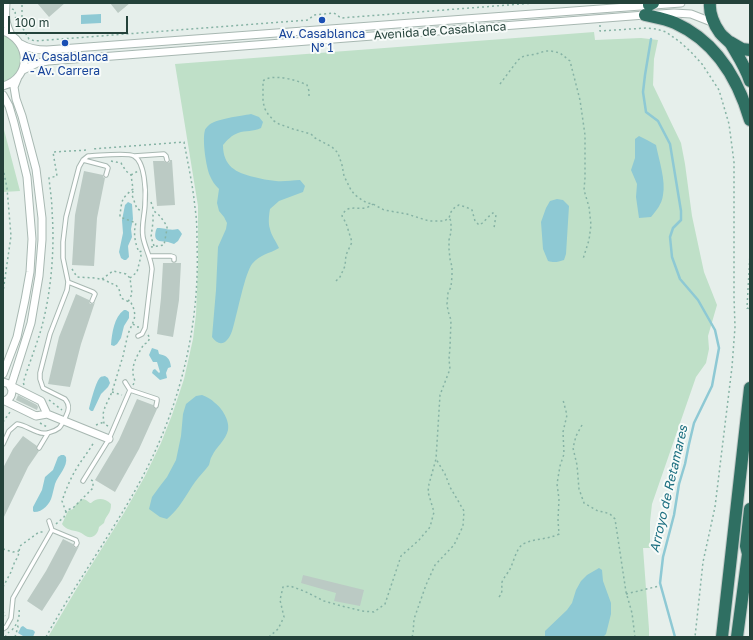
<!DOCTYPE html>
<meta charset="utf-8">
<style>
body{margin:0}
#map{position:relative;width:753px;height:640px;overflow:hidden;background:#e6efeb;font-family:"Golos Text",sans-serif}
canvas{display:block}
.frame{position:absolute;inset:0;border:4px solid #24423a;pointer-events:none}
.scale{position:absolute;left:8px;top:16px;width:120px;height:18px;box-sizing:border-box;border:2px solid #24423a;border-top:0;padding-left:5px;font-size:12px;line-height:14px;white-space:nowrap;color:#24423a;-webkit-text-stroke:3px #f7fbf9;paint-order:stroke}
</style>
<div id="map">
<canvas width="753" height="640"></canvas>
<div class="frame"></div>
<div class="scale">100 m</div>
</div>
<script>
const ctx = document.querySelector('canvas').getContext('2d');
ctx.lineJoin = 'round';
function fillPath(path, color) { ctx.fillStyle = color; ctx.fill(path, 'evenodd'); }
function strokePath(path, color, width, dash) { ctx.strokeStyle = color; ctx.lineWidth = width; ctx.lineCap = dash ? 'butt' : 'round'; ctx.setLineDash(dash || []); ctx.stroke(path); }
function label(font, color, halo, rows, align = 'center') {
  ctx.font = font + ' "Golos Text",sans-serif'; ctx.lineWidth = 4; ctx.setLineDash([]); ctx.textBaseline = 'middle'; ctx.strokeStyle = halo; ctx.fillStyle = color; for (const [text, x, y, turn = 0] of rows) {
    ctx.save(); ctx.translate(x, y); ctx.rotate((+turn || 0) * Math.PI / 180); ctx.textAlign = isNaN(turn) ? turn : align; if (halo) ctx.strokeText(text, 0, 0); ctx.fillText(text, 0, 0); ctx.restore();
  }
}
const green = new Path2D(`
 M594 32 595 40 641 38 658 40 654 59 653 85 681 143 685 164 692 216 704 272 717 305 708 336 709 349 706 363 696 377 652 504 650 522V548H643L649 629V637H48L77 588 124 513 145 476 161 443 172 415 184 379 193 339 196 314 198 262V206L175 64Z
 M3 35C26 43 27 75 3 82Z
 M3 126 20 191 3 192Z
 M83 499 86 500 90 503H91C97 497 105 498 111 504 111 515 106 514 104 523L99 527C98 533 95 538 88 537 85 536 82 533 79 532 72 530 66 530 62 524L68 511 73 509 77 503Z`);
const water = new Path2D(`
 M101 14V23L81 24V15Z
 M251 114 259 117 263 122 261 128C253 132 246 130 238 133 232 135 227 140 223 145 223 166 236 173 254 177 261 179 268 180 276 181 284 182 292 180 300 180L305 186 303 192 279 201 270 209C269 215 268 223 270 229 271 235 276 241 279 248 269 254 260 254 252 264 245 274 239 306 235 320 233 327 232 335 227 340 222 346 216 343 212 337L216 290 218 247 226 229 227 223 224 217 219 211 217 203 219 189C215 185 212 181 210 176 206 167 202 139 205 130 205 129 208 126 209 125 215 119 241 116 251 114Z
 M639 136 647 140 656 145C659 160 666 181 663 195 662 204 656 211 651 217L639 218 636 197 637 184 631 170 635 158V139Z
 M557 199 563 200 569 206 566 254 564 260C558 262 554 263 548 261L543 249 541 222 546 208 550 201Z
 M128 202 132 204 133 219 131 229 132 237 128 246 129 257 126 260H124L121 258 119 252 123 233 122 220 125 205Z
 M157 228C166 228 169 231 178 229L180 231 182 234 178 241 174 244 168 242 159 241C154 239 155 234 156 230Z
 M124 310H126L129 312V318L124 326 121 338 117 344 114 346 111 345C112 333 114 317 124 310Z
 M152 348 158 350 159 354C167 356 170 358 171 367L168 368 166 373 167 378 160 380 152 373 153 370 155 369 159 373 160 372 157 362H153L149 355Z
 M105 376 108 378 110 383 108 387 101 394 93 411H91L89 409C90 404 96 382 99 379 101 376 101 377 105 376Z
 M202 395C207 397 211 399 215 403 222 408 230 421 228 430 226 440 216 447 212 456 210 459 210 462 209 465 205 471 199 476 195 482 186 495 180 508 167 519L160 517 149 509 152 497 160 486 167 477 176 460 181 436 183 414 186 404 196 396Z
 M61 455H64L66 457C68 467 58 475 55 484 54 488 53 492 52 496 50 504 43 512 34 512L33 511V507L42 490 45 477 53 470 58 457Z
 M599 568 602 570 603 581 611 603V614L606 634 603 637H545V631L567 610 572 603 576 590 581 581 587 575Z
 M23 626 27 629 33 630 35 632 33 637H22L23 636 18 633 21 627Z`);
const stream = new Path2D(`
 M651 39 645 75 643 92 646 112 658 121 670 144 681 211V220L673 228 670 237 672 257 680 279 698 300 715 330 719 348 712 386 694 423 689 444 685 464 679 484 674 515 663 557 660 583 675 637`);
const building = new Path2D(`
 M37 3H65L49 17Z
 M110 3H130L118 13Z
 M170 160H172L175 205 157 206 153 161H164L165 162 167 163 170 162Z
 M84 171 103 175V177L105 178 97 218 94 266 72 265 75 215Z
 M163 263H181L179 300 173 337 157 334 161 298Z
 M76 294 89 300V302L90 304H93L95 302 81 344 70 387 48 384 59 337Z
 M18 395 37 405 38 407 37 410 16 400Z
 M137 399 153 405 154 408 157 409 139 449 115 492 95 480 119 440Z
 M23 436 37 446 36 449 39 451 28 467 3 519V468L13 449Z
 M63 539 73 544V546L75 548H77L79 546 62 580 42 611 27 601 46 571Z
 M303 575 364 590 360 606 334 601 336 593 301 583Z`);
const path = new Path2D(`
 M12 9 15 10 16 22 22 27 29 39 35 41 308 20 314 15 334 13 341 18 534 3
 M600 25V31L646 28 656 29 666 32 680 42 691 52 702 64 719 90 729 124 734 162V297L735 327 732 367 715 507 703 562 695 637
 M22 27V3
 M500 84 518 60 524 56 536 54 545 51H551L560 53 570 61 580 100 585 135V178L584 190 589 207 591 225 589 240 583 259
 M309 96V91L307 85C297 80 272 73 263 81V102L265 109 268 114 274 121 279 124 293 129 311 134 315 138 332 147 338 153 342 165 344 176 351 190 355 195 362 200 367 203 373 204 384 210 407 214 429 221H444L449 218 451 212 455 207 459 205 466 207 472 210 475 221 479 225C484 223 488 216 493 213L496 215 494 228
 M111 161 121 163 126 171 131 175 133 189C121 199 122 200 120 215V217L136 223C133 233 135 243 139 252L142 251
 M3 168 7 188 11 236 3 292
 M131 175 138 171
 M133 191 132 195 137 209 140 210
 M151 202 154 211 160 216 167 226V229L164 245 151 247
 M154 246 151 237 153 222V215L154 212
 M750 253 747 308 750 309
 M72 269 77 277 95 278 105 280 110 283 116 285 119 289 121 298 131 303 133 306 135 315 134 320 128 334 123 356 112 392 105 407 103 414 104 424 108 426
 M130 278 137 272 141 256 140 252
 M102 279 113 271 126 274 130 278 132 294 128 302
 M336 281 340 277 345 266 346 255 352 242 346 223 342 216C347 203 358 211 368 207 370 206 372 205 373 204
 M133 324 137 327H140
 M24 385 23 382 24 380C29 364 35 349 40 333 51 296 55 250 52 211 52 200 50 189 49 178L57 176 53 152 88 150
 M133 385 135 381C129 367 137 356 144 344L147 343 150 338 148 335
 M112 392 122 395
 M49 400 62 410
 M3 422 10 412
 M40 423 47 427
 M96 425 104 422
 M582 425 576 436 573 448 577 465 579 489 584 503 598 511 604 512 610 514 615 519 626 592 632 613 635 637
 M66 512 62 501C66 489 71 477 78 466 83 458 89 451 94 442
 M56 524 64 517 67 510 73 508 93 488V481L91 480
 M3 549 13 552 19 551
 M3 587 11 572 15 561 18 557 20 546 39 532H45
 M626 594 659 586
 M499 597C504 590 501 589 502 582 504 577 508 573 510 569 514 561 516 549 523 544 535 538 547 540 559 534L558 520 559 499 557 484 560 466 564 454 563 432 567 415 563 400
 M3 611 5 616
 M12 630C18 623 20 617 19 608
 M5 637 9 632
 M15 637 18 627 17 624
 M46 637C63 606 82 577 101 547 116 523 131 499 144 474 181 403 200 324 197 244 197 232 197 220 195 208 193 186 188 164 184 142L92 149
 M269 637 278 629 284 617 280 600 283 587 290 586 304 591 324 601 338 605 362 611 374 612 385 604 401 556 419 540 430 527 434 512 428 492 429 484 436 459 440 395 450 369 449 359 450 347 451 320 448 311 447 304 448 293 451 287 452 276V267L450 259 449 249V240L451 232V221L449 218
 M412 637 413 634 414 619 426 585 435 565 454 545 463 526 464 511 450 487 445 474 436 459`);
const lane = new Path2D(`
 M134 156 164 154 166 156 167 160
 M83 160 106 166 108 168 106 175
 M149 256H171L174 257V260
 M68 282 93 292 95 294 92 301
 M130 390 157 399V401L156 406
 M3 444 9 431 17 424C25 425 31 430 38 432 44 435 54 432 59 428 62 425 64 420 66 416 69 410 70 405 65 399L43 388 40 379V373L50 334 67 290 68 282 63 258V242L66 217 79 167 83 160 88 156C97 156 128 152 134 156 145 162 146 191 145 203 145 214 141 225 143 237 145 248 151 258 152 269L145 328 142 334 138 336
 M39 448 48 433
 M83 481 109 439 130 390 125 382
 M52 530 76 540 77 543 76 545
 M3 629 6 627 11 618 13 598 52 530 49 521`);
const street = new Path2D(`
 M6 3C5 17 5 22 11 35
 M3 31C31 41 32 78 3 86
 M21 44C29 49 37 50 47 50L681 3
 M23 70 37 63 48 61 645 15 674 13 691 14 714 23
 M3 95 9 106 14 123 27 177 32 239 30 272 25 300 17 337 3 374
 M3 382 9 384 12 390C12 396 9 400 3 401
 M5 401 36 416 47 414 41 401 11 386 31 323 39 276 42 240V218L36 169 22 116 16 99 14 87 18 77
 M47 414 109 439`);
const highway = new Path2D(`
 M710 3C709 13 714 25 720 33 723 37 728 40 731 44 738 56 746 68 750 81
 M649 5 653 3
 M645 15C654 17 666 19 675 23 715 41 738 79 750 120
 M730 42 742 49 750 50
 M722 637 750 388
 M737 637 748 554 746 546 750 509`);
const markers = [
 [322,20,4,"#1a4fb4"],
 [65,43,4,"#1a4fb4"]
];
const streetNames = [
 ["Avenida de Casablanca",440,31,-4]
];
const transitNames = [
 ["Av. Casablanca",322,34],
 ["Nº 1",322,48],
 ["Av. Casablanca",65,57],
 ["- Av. Carrera",65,71]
];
const waterNames = [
 ["Arroyo de Retamares",669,489,-77]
];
fillPath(green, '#bfe0c8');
fillPath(water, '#8ec9d4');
strokePath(stream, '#8ec9d4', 2.5);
fillPath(building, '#bbcac4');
strokePath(lane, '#a8b8b2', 5.5);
strokePath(street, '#a8b8b2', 9);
strokePath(highway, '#c2cac8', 14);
strokePath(path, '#86b3a5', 1.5, [2, 3]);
strokePath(lane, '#fff', 3.5);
strokePath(street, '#fff', 7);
strokePath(highway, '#2f6f62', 12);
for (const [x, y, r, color] of markers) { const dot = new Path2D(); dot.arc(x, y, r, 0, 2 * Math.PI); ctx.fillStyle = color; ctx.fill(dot); strokePath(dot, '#f7fbf9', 1.5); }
label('12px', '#24423a', '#f7fbf9', streetNames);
label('12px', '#164399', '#f7fbf9', transitNames);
label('italic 13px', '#1c6f80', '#f7fbf9', waterNames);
</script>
